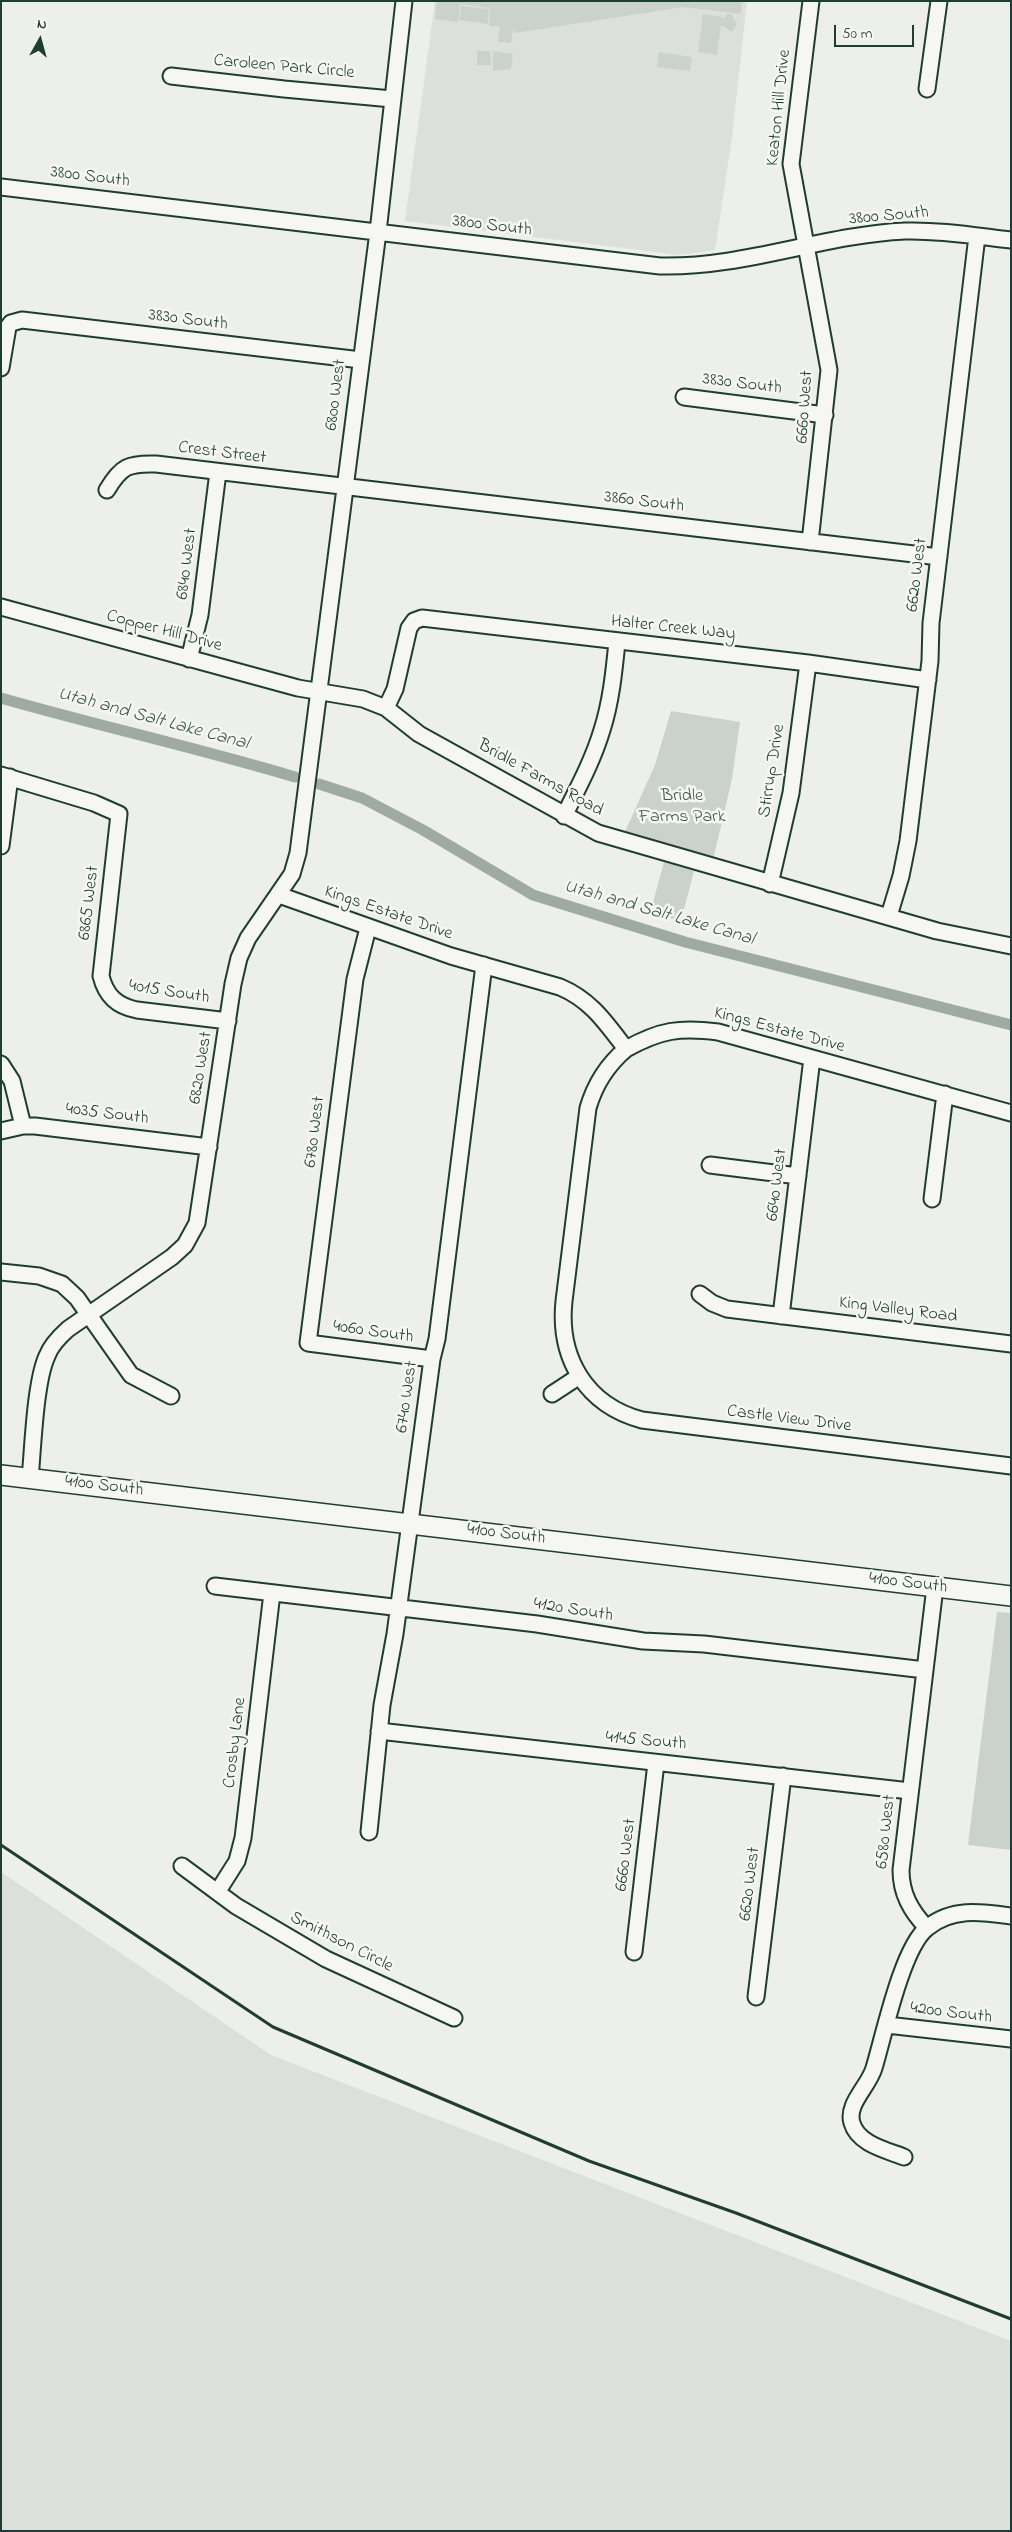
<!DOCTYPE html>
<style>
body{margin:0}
#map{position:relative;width:1012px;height:2532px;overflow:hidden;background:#edefea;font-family:"Indie Flower",sans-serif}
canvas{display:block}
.frame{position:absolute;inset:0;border:2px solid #1f3d34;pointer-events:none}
.north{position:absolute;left:15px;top:15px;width:50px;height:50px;-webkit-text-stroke:4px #f6f6f2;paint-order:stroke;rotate:7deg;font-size:14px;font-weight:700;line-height:20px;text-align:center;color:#1f3d34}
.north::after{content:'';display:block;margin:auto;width:18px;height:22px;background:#1f3d34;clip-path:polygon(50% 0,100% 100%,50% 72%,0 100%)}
.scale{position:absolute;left:834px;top:25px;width:80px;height:22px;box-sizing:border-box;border:2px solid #1f3d34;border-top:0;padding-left:6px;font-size:15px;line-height:18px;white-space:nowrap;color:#1f3d34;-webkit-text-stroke:4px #f6f6f2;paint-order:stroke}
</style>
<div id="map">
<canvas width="1012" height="2532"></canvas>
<div class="frame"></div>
<div class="north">N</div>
<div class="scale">50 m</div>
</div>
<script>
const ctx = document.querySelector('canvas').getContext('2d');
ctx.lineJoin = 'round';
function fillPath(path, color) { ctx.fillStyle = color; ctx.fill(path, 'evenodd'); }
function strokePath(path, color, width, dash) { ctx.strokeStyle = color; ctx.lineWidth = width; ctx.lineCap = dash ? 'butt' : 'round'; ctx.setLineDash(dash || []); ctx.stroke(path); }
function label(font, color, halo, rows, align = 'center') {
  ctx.font = font + ' "Indie Flower",sans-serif'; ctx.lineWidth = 5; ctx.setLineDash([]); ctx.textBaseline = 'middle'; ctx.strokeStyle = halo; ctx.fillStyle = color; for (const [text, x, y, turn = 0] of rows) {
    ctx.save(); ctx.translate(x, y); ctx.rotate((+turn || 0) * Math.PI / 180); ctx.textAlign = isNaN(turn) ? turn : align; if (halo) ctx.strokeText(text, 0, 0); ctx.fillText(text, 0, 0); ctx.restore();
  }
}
const built = new Path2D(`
 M435 1H747L732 138 715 250 679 255 405 221Z
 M1 1872 271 2055 1011 2341V2531H1Z`);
const green = new Path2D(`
 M437 1H742L741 14 683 7 515 33 513 29 511 43 498 42 500 27 489 26 490 8 460 4 458 22 435 19Z
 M461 6 489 9 488 24 459 20Z
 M703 14 722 17 723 19 727 14H731L737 24 732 32 721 25 717 55 698 52Z
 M477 51H490L491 65H477Z
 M493 51 513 54 511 69 493 71Z
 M659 52 692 57 690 71 657 67Z
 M671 711 740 722 732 779 713 860 624 834 655 765Z
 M664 862 694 871 681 921 650 913Z
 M997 1612 1011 1613V1850L968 1845Z`);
const canal = new Path2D(`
 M1 698C99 726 198 748 295 777
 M319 784 362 798 423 830 533 895 685 942 1011 1025`);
const minor = new Path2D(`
 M171 76 284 89 392 99
 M927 89 939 1
 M1 187 660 266C744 268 822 235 905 231 940 230 976 236 1011 240
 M1 368 8 327 11 323 22 320 361 360
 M684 397 825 415
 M107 490C121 466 129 463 156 464L939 557
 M810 542 829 370 791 164 811 1
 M1 607 298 688 363 699 386 708 419 734 598 833 937 931 1011 946
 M189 659 200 615 218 472
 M386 708 395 689 409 628 414 621 422 618 808 663 928 680
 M1 775 94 803 119 814 101 976C106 996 117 1006 137 1010L228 1021
 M564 816C578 788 593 760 602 730 611 702 614 672 617 642
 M1 846 10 777
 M770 884 791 793 808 663
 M279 895 451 956 560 987C591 1000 606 1023 626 1049 660 1030 680 1027 718 1032L1011 1113
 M889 916 901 876 908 841 930 661 931 623 977 236
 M368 928 355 979 308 1343 432 1359
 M626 1049C607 1065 595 1084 588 1108L564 1301C558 1358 586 1405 642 1420L1011 1466
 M1 1064 12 1081 23 1126
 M1 1131 23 1126H35L209 1147
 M710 1165 798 1176
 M932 1199 945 1094
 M1 1272 39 1276 62 1284 77 1298 131 1375 171 1396
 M700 1294 712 1303 727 1309 1011 1344
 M781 1316 812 1058
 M552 1394 578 1377
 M30 1479C33 1448 35 1382 47 1356 51 1345 59 1337 68 1329L172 1257 185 1245 197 1223 233 984 239 958 248 938 292 874 298 853 378 232 404 1
 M215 1586 537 1624 643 1641 704 1644 925 1670
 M379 1731 910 1791
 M369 1832 382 1705 395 1634 432 1359 437 1339 484 965
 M182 1866 236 1906 326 1959 454 2018
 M218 1891 237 1861 243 1838 272 1593
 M927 1928C911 1911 901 1894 901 1870L935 1587
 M634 1952 656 1763
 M756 1997 783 1776
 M887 2025 1011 2039
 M904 2157C886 2150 858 2144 852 2123 846 2104 869 2086 874 2068 884 2035 902 1948 927 1928 952 1907 982 1912 1011 1916`);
const major = new Path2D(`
 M1 1475 1011 1596`);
const rail = new Path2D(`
 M1 1845 273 2027 589 2161 736 2213 1011 2319`);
const streetNames = [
 ["Caroleen Park Circle",284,68,5],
 ["Keaton Hill Drive",780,108,-84],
 ["3800 South",90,178,7],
 ["3800 South",889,217,-5],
 ["3800 South",492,227,7],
 ["3830 South",188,321,7],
 ["3830 South",742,385,7],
 ["6800 West",337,395,-83],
 ["6660 West",806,407,-86],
 ["Crest Street",222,454,7],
 ["3860 South",644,503,7],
 ["6840 West",188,564,-83],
 ["6620 West",918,575,-83],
 ["Halter Creek Way",673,629,6],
 ["Copper Hill Drive",164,632,15],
 ["Stirrup Drive",773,771,-81],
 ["Bridle Farms Road",540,779,29],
 ["6865 West",90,903,-83],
 ["Kings Estate Drive",388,914,19],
 ["4015 South",169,993,9],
 ["Kings Estate Drive",779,1031,15],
 ["6820 West",202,1068,-81],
 ["4035 South",107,1115,7],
 ["6780 West",316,1132,-83],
 ["6640 West",778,1185,-83],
 ["King Valley Road",898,1311,7],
 ["4060 South",373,1333,8],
 ["6740 West",408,1397,-82],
 ["Castle View Drive",789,1420,7],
 ["4100 South",104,1487,7],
 ["4100 South",506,1535,7],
 ["4100 South",908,1584,7],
 ["4120 South",573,1611,9],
 ["4145 South",646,1742,5],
 ["Crosby Lane",236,1743,-83],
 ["6580 West",887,1832,-84],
 ["6660 West",627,1855,-83],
 ["6620 West",751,1884,-83],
 ["Smithson Circle",341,1943,27],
 ["4200 South",951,2014,7]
];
const parkNames = [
 ["Bridle",682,797],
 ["Farms Park",682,818]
];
const waterNames = [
 ["Utah and Salt Lake Canal",153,720,15],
 ["Utah and Salt Lake Canal",659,914,16]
];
fillPath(built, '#dce0db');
fillPath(green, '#cbd2cc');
strokePath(canal, '#9faaa4', 11);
strokePath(minor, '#1f3d34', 19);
strokePath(major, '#1f3d34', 22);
strokePath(minor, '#f6f6f2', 15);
strokePath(major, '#f6f6f2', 19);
strokePath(rail, '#1f3d34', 3);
label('18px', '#1f3d34', '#f6f6f2', streetNames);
label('18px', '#415b52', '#f6f6f2', parkNames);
label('italic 19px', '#3f5850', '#f6f6f2', waterNames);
</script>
